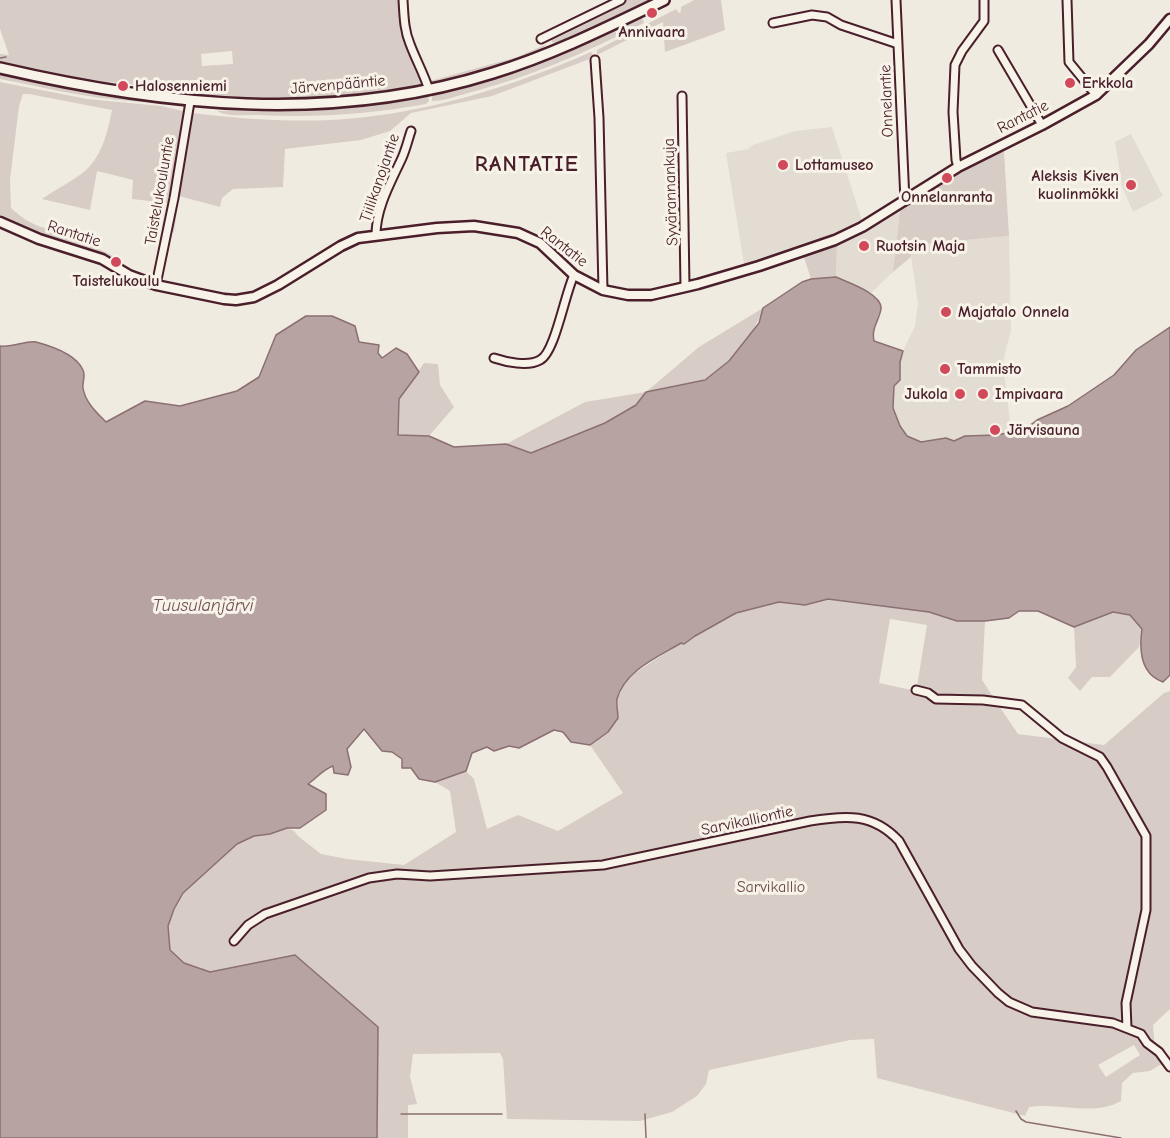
<!DOCTYPE html>
<meta charset="utf-8">
<style>
body{margin:0}
canvas{display:block;background:#f0ebe0}
</style>
<canvas width="1170" height="1138"></canvas>
<script>
const ctx = document.querySelector('canvas').getContext('2d');
ctx.lineJoin = 'round';
function fillPath(path, color) { ctx.fillStyle = color; ctx.fill(path, 'evenodd'); }
function strokePath(path, color, width, dash) { ctx.strokeStyle = color; ctx.lineWidth = width; ctx.lineCap = dash ? 'butt' : 'round'; ctx.setLineDash(dash || []); ctx.stroke(path); }
function label(font, color, halo, rows, align = 'center') {
  ctx.font = font + ' "Comic Neue",sans-serif'; ctx.lineWidth = 6; ctx.setLineDash([]); ctx.textBaseline = 'middle'; ctx.strokeStyle = halo; ctx.fillStyle = color; for (const [text, x, y, turn = 0] of rows) {
    ctx.save(); ctx.translate(x, y); ctx.rotate((+turn || 0) * Math.PI / 180); ctx.textAlign = isNaN(turn) ? turn : align; if (halo) ctx.strokeText(text, 0, 0); ctx.fillText(text, 0, 0); ctx.restore();
  }
}
const built = new Path2D(`
 M832 127 865 230 900 210 893 272 871 293 836 277 837 241 745 270 726 153 748 149 753 145 795 131Z
 M1131 134 1163 196 1133 212 1122 186 1115 142Z
 M1009 236 1011 330 1003 362 1011 430 998 435 965 436 954 441 946 438 921 442 907 436 900 425 893 408 894 386 900 380V362L903 351 915 326 918 303 911 257V245Z`);
const green = new Path2D(`
 M0 0H400C400 15 400 30 405 44 411 58 420 70 423 85 410 91 392 91 377 93 316 102 257 99 196 94L194 90H189L187 93 155 90 126 83 97 82 7 64 0 62V54L9 55 0 29ZM232 51 233 64 202 66 201 54Z
 M626 0H652L575 37 553 43 551 39 553 36Z
 M694 0H721L725 30 665 52 663 22 597 55V50L676 9 679 13 681 11V7Z
 M642 18 644 23C587 52 530 77 468 93 457 96 444 101 432 101V94L523 68Z
 M547 44C525 64 466 76 436 83L430 81 517 57Z
 M591 52 594 56 587 60 492 96 411 113 390 131 361 140 285 149 283 187 233 189 222 198 220 207 179 196 174 233 162 226 167 203 132 199 133 180 97 171 90 210 42 199C55 190 80 177 89 167 103 152 108 130 112 110L29 94H23L19 106 10 180 11 208C17 213 23 219 30 222 41 229 55 229 66 234 84 243 103 250 121 260L117 273 94 261 10 231 11 222 0 219V82L87 99 161 106 183 111 182 132 187 129 191 113C242 119 295 123 346 119 431 112 514 86 591 52Z
 M0 71 151 100 155 102C103 102 51 89 0 79Z
 M428 95 429 101 426 104C370 114 315 118 258 115 245 115 228 117 217 111L320 109 358 106Z
 M1004 151 1009 236 912 245 911 257 893 272 900 210 962 171Z
 M837 240 836 277 811 279 802 251Z
 M763 308C756 332 728 368 705 379 695 385 660 389 646 392L636 405 605 423 531 453 506 444 585 402 646 392 699 347Z
 M424 363 438 364 440 385 454 407 429 436 398 435 399 399Z
 M828 599 929 612 957 621H985L982 680 995 700 936 697 917 686 927 625 890 619 879 683 916 691 936 700 997 703 1018 734 1104 745 1164 693 1170 691V1009L1153 1025 1155 1050 1165 1062 1150 1071 1133 1073 1122 1083 1121 1101C1093 1117 1059 1102 1029 1107L1025 1116 877 1078 874 1039 850 1040 709 1070 706 1084 697 1096 672 1112 640 1121 507 1119 503 1059 500 1053 413 1054 410 1077 417 1104 408 1105V1138H377L378 1126 372 1021 304 963 290 956 210 972 184 963 170 949 168 926 174 909 183 893 237 844 254 836 270 834 287 828 294 831 298 836 321 854 347 859 404 865 456 832 450 791 435 782 466 771 474 779 487 829 518 815 558 831 623 793 590 745 608 732 618 713 617 700 627 678 681 643 684 644 695 636 736 613 779 602 805 605ZM1134 1045 1140 1055 1106 1077 1098 1065Z
 M1113 612 1130 615 1142 629 1139 647 1110 677H1092L1080 691 1068 678 1076 667 1074 627Z`);
const water = new Path2D(`
 M836 277C847 282 883 294 881 309 879 321 871 328 874 341L903 351 900 362V380L894 386 893 408 900 426 907 436 921 442 946 438 954 441 965 436 998 435 1022 429 1032 424 1037 420 1068 406 1114 375 1136 350 1170 327V675L1163 682C1140 674 1139 650 1142 629L1130 615 1113 612 1074 627 1038 611H1019L1009 618 985 621H957L929 612 828 599 805 605 779 602 736 613 695 636 684 644 681 643C658 657 625 670 617 699 616 704 618 712 618 718L608 732 590 745 571 742 563 732 554 730 519 748 509 746 494 751 487 747 472 753 466 771 435 782 419 779 411 768H402V759L392 752 382 751 364 729 347 749 351 767 348 775 334 773 333 766C322 770 317 778 308 784L326 794V810L300 828H287L270 834 254 836 237 844 183 893 174 909 168 926 170 950 184 963 210 972 295 955 378 1027 377 1138H0V346C13 348 26 340 36 342 51 346 76 354 83 370 86 376 82 382 83 388 85 402 97 413 106 422L145 401 180 406 237 391 259 377 276 335 306 316H332L355 326 359 342 379 345 378 353 382 358 396 348 407 354 419 372 399 399 398 435 429 436 454 447 506 444 531 453 605 423 636 405 646 392 705 380 729 361 759 323 763 308 802 282 811 279Z`);
const stream = new Path2D(`
 M0 58 6 57
 M1016 1111 1021 1119 1026 1122 1121 1138
 M401 1114H502
 M645 1114 646 1138`);
const minor = new Path2D(`
 M403 0C404 15 404 30 410 44 416 60 424 74 429 90
 M896 0 905 201
 M1067 0 1069 62 1096 95
 M773 23 812 15 827 17 841 25 898 44
 M541 39 621 0
 M998 50 1042 125
 M595 60 599 118 603 290
 M682 96 685 287
 M958 167 956 160 953 112 955 65 962 51 984 21V0
 M376 235C376 208 391 182 402 158 406 149 408 140 411 131
 M156 285 174 198 190 102
 M494 358C506 362 528 367 540 360 555 353 565 293 574 275
 M916 690 928 693 936 699 983 700 1022 705 1062 738 1100 757 1107 767 1146 836V910L1126 1003 1127 1028
 M234 941 248 925 265 914 369 878 397 874 430 876 603 865 810 821C846 815 873 813 899 841L959 949 972 966 998 993 1009 1002 1032 1012 1113 1023 1141 1034 1147 1043 1159 1052 1170 1067`);
const tertiary = new Path2D(`
 M0 222 39 239 102 259 129 275 156 285 224 299 236 300 254 297 278 285 341 246 358 238 437 228 474 226 518 233 540 243 574 275 603 290 628 295H651L698 284 759 266 835 240 862 227 958 167 1042 125 1096 95 1149 44 1170 19`);
const secondary = new Path2D(`
 M0 68C163 106 331 124 493 73 552 55 608 27 664 0`);
const markers = [
 [652,13,6,"#d1495b"],
 [1070,83,6,"#d1495b"],
 [123,86,6,"#d1495b"],
 [783,165,6,"#d1495b"],
 [947,178,6,"#d1495b"],
 [1131,185,6,"#d1495b"],
 [864,246,6,"#d1495b"],
 [116,262,6,"#d1495b"],
 [946,312,6,"#d1495b"],
 [945,369,6,"#d1495b"],
 [960,394,6,"#d1495b"],
 [983,394,6,"#d1495b"],
 [995,430,6,"#d1495b"]
];
const poiNames = [
 ["Annivaara",652,32,"center"],
 ["Erkkola",1082,83],
 ["Halosenniemi",135,86],
 ["Lottamuseo",795,165],
 ["Aleksis Kiven",1119,176,"right"],
 ["kuolinmökki",1119,194,"right"],
 ["Onnelanranta",947,197,"center"],
 ["Ruotsin Maja",876,246],
 ["Taistelukoulu",116,281,"center"],
 ["Majatalo Onnela",958,312],
 ["Tammisto",957,369],
 ["Jukola",948,394,"right"],
 ["Impivaara",995,394],
 ["Järvisauna",1007,430]
];
const streetNames = [
 ["Järvenpääntie",338,85,-5],
 ["Onnelantie",887,101,-92],
 ["Rantatie",1023,117,-27],
 ["Tiilikanojantie",380,178,-71],
 ["Taistelukouluntie",160,191,-80],
 ["Syvärannankuja",671,192,-92],
 ["Rantatie",74,234,18],
 ["Rantatie",564,247,38],
 ["Sarvikalliontie",747,821,-12]
];
const parkNames = [
 ["Sarvikallio",771,887]
];
const waterNames = [
 ["Tuusulanjärvi",203,606]
];
const districtNames = [
 ["RANTATIE",527,165]
];
fillPath(built, '#e3dcd2');
fillPath(green, '#d8cdc6');
fillPath(water, '#b7a4a2');
strokePath(water, '#8b6f72', 1.5);
strokePath(stream, '#8b6f72', 1.5);
strokePath(minor, '#4a1f2b', 11);
strokePath(tertiary, '#4a1f2b', 13);
strokePath(secondary, '#4a1f2b', 14);
strokePath(minor, '#f7f3e8', 7);
strokePath(tertiary, '#f7f3e8', 8);
strokePath(secondary, '#f7f3e8', 9);
for (const [x, y, r, color] of markers) { const dot = new Path2D(); dot.arc(x, y, r, 0, 2 * Math.PI); ctx.fillStyle = color; ctx.fill(dot); strokePath(dot, '#f7f3e8', 2); }
label('bold 16px', '#4a1f2b', '#f7f3e8', poiNames, 'left');
label('16px', '#4a1f2b', '#f7f3e8', streetNames);
label('16px', '#6e4a52', '#f7f3e8', parkNames);
label('italic 18px', '#704e55', '#f7f3e8', waterNames);
ctx.letterSpacing = '1.5px';
label('bold 22px', '#4a1f2b', '#f7f3e8', districtNames);
ctx.letterSpacing = '0px';
</script>
